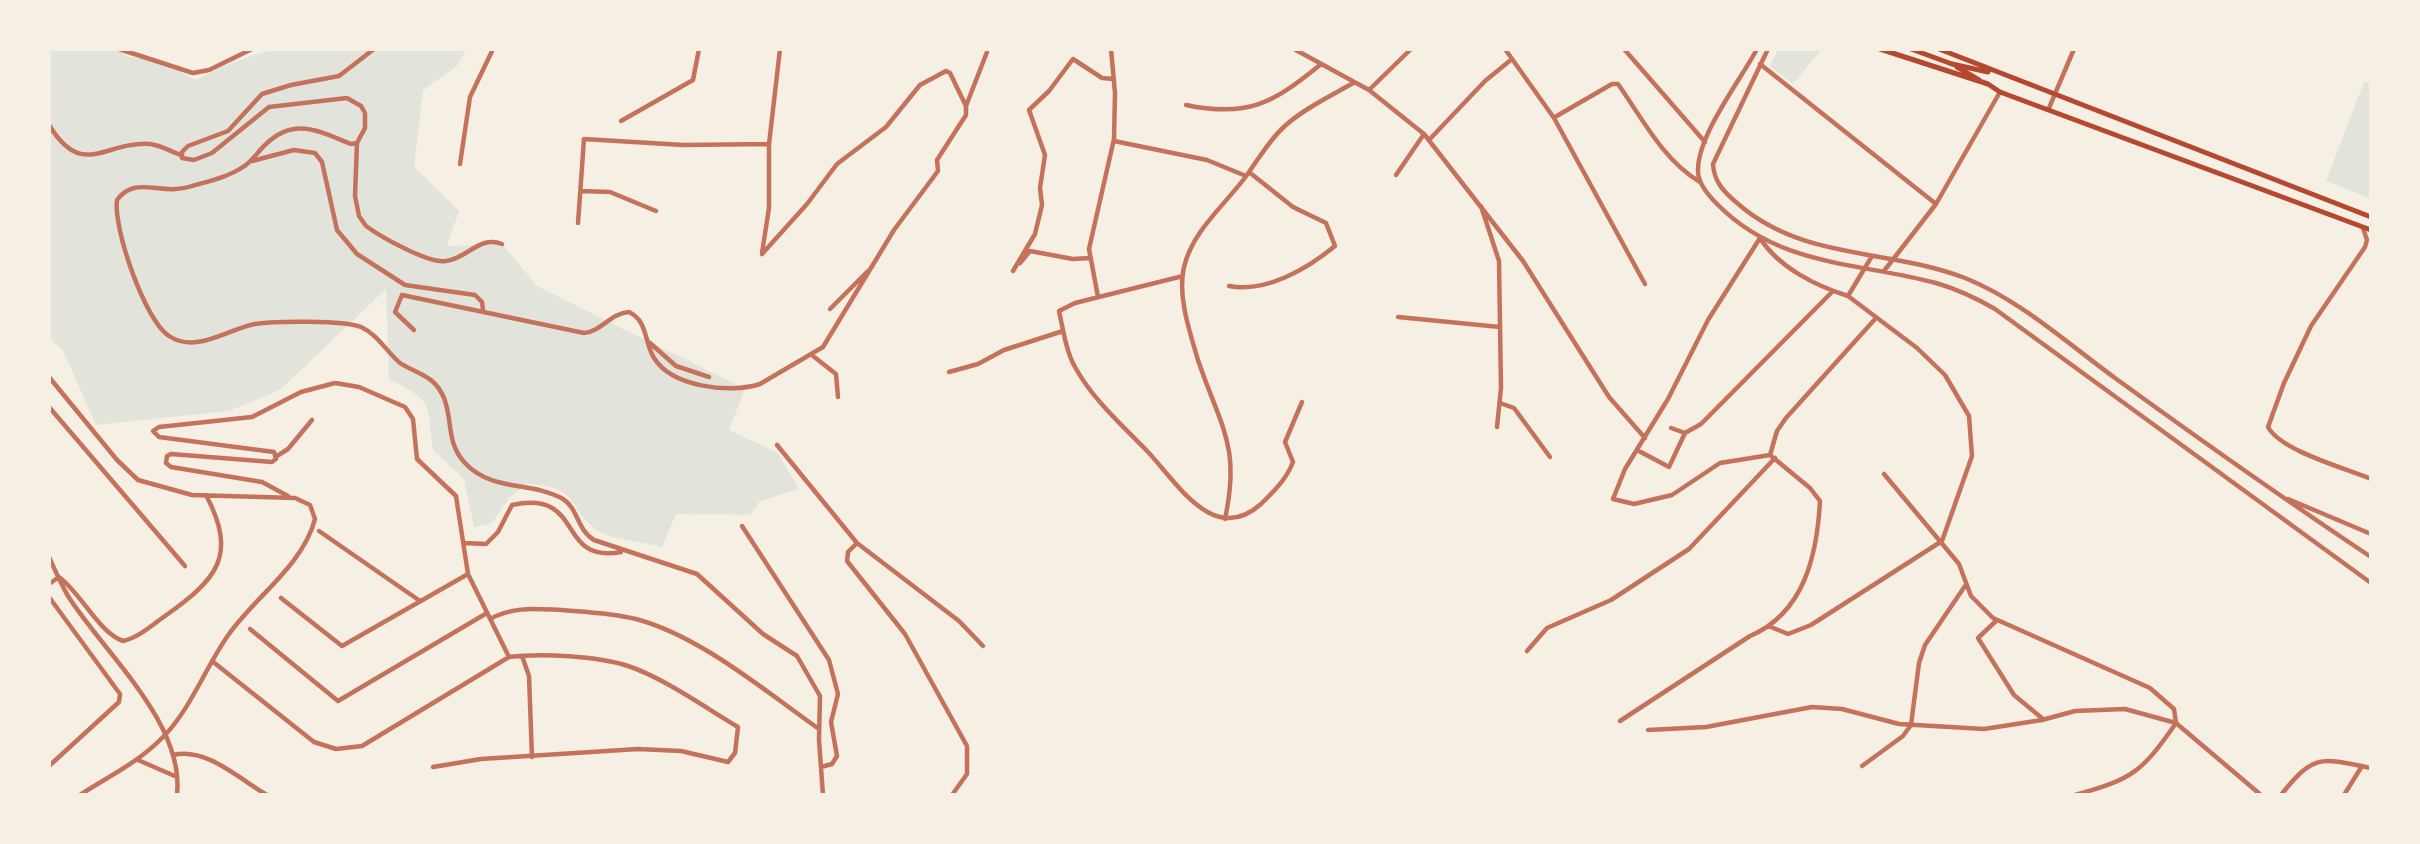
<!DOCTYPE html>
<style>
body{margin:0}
#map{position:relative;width:2420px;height:844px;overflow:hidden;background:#f6efe4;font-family:Jost,sans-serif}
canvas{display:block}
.frame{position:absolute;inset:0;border:51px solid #f6efe4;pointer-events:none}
</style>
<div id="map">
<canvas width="2420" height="844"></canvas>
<div class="frame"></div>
</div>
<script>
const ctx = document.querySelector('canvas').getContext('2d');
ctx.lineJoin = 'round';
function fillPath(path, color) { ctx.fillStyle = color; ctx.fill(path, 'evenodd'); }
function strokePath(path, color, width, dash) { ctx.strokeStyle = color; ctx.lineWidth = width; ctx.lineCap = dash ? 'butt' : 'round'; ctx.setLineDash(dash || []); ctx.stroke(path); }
const green = new Path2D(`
 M49 49H115L128 57 159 60 196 80 223 66 273 49H467L457 66 423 90 414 167 459 211 447 246 503 245 537 286 745 389 729 430 778 453 799 489 760 501 750 515 676 514 662 547C647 543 609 539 597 530 565 506 582 487 527 484L509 498 492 523 474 527 464 479 433 450C427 404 435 402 389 379L386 289 280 390 229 411 96 425 63 350 49 338Z
 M1778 49H1822L1793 84 1770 66Z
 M2364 82 2371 84V199L2326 181Z`);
const minor = new Path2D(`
 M119 49 193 73 209 70 252 49
 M374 49 339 76 291 85 262 94 228 131 188 146 182 152V158L194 160 212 153 269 107 347 98 361 106 365 113V128L357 143 355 196 359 216 366 226C381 237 429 264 446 261 467 259 479 235 502 244
 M1294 49 1369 90 1424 134 1523 261 1609 397 1645 438
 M1505 49 1554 118 1645 284
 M1624 49 1705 142
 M1757 49C1740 81 1699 133 1698 169 1697 183 1709 196 1718 205 1780 267 1857 262 1936 283 1957 289 1976 298 1995 309L2371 583
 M1768 49 1713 164C1714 182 1724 192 1737 203 1803 261 1887 248 1965 278 2020 300 2067 343 2115 378 2199 439 2284 499 2371 557
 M1760 64 1936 204
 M1369 90 1411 49
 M1186 105C1248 118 1273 103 1320 65
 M2049 108 2074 49
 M1555 117 1612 84H1618C1642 118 1663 160 1700 182
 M621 121 693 80 699 49
 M49 125C83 180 104 141 150 144 160 145 172 152 181 155
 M1429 140 1485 81 1512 59
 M1114 141 1207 160 1246 176
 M357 143 351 144C320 132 295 116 266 144 258 151 253 161 243 167 228 177 209 181 192 186 161 197 136 174 117 200 113 228 145 321 169 336 196 354 228 329 255 324 275 321 343 320 361 327 377 334 387 352 400 363 410 370 423 373 432 381 438 386 441 391 444 398 453 421 446 443 465 463 492 492 531 481 563 499 578 508 577 530 594 540L697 574 763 634 797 656 820 696 819 740 823 795
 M252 161 294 150 315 153 322 162 337 230 357 254 405 285 475 295 482 302 483 310
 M460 164 470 97 493 49
 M1396 175 1424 134
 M581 191 610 192 656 211
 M1481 206 1499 261 1501 388 1497 427
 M578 223 584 139 683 145 769 144
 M2363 228 2367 240 2365 247 2311 326 2284 383 2268 427C2281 451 2345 468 2371 479
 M762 253 769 208V144L780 49
 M762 254 807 204 837 164 886 127 920 85 946 71 950 73 966 106
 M1020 263 1030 251 1073 259 1090 258
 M1013 271 1035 234 1042 205 1040 188 1045 155 1029 110 1049 91 1073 59 1102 78 1114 79
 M1884 271 1936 204 2000 92
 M1183 276 1075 303 1059 311C1063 329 1066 351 1075 367 1093 400 1123 426 1148 452 1178 484 1214 546 1261 504 1274 491 1286 480 1293 462L1285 442 1302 402
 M1229 286C1266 293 1307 269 1335 246L1326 223 1293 207 1249 172
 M1848 296 1872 256
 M1098 297 1089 249 1114 139 1115 93 1111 49
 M830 309 868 271
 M1398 317 1500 327
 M414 330 395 312 402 295 584 333C602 331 611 313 629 312 648 321 644 342 654 358 672 387 730 394 760 384L823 347 894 230 938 171 937 160 966 115V106L987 52
 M650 343 676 366 709 377
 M813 356 836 374 838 397
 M949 372 978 364 1004 350 1063 331
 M49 377 117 460 138 480 192 495 295 498 310 505 315 519C303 565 256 596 229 634 206 666 191 709 163 737 139 762 109 776 80 795
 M1500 403 1514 408 1550 457
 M49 407 185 566
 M1671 428 1685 433 1701 424 1833 291
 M777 445 857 543 959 621 983 646
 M1637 450 1669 467 1685 433
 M1770 455 1720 463 1672 495 1634 504 1613 499 1625 469 1668 399 1708 320 1760 238C1778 267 1816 286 1848 296L1917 348 1945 375 1969 416 1972 456 1942 541 1811 625 1788 634 1771 627
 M1770 455 1777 431 1786 418 1876 318
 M277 456 288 449 312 420
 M1884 474 1959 564 1971 596 1993 618 2150 688 2174 709 2176 723
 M288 496 262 482 171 467 166 463 167 456 171 454 272 462 276 459 274 452 159 437 153 431 159 427 252 417 301 392 335 383 359 387 405 407 413 419 417 459 456 496 468 574 509 657
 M2288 499 2371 534
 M1225 519C1241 445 1220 426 1198 360 1190 333 1177 295 1184 267 1193 230 1225 205 1247 175 1259 158 1270 139 1286 125 1305 108 1331 96 1353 83
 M742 526 829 660 838 694 831 722 837 756 832 764 821 767
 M319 531 420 601
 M464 543 486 544 498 532 512 505C586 489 555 564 621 552
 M857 543 848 552 847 561 905 634 967 746V774L952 795
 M49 557C55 570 61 584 68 596 104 653 185 723 177 795
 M59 577C81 593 99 633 123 641 138 638 152 625 165 616 217 579 238 556 206 495
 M49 584 59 577
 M49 597 120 694 119 702 49 766
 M281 598 342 646 468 574
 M490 619C514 606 535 609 562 610 587 612 612 613 636 619 700 636 765 691 819 729
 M1996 621 1978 638 2014 695 2043 719
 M250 629 338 701 487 613
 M1527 651 1547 628 1611 600 1689 549 1775 458
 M522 656 529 676 532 757
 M212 661 314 742 336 749 362 746 509 657C541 653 597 656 628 666 662 677 706 708 738 727L735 753 728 762 681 751 638 749 481 759 433 767
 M1620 721 1750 636C1804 613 1817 556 1820 501L1810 488 1770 455
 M1648 730 1706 727 1812 707 1842 709 1899 724 1984 729 2042 720 2075 711 2125 709 2176 723 2261 795
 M173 755C207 747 239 779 267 795
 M138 760 177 777
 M1862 766 1903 736 1911 725 1919 663 1925 645 1965 586
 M2075 795C2133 779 2142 772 2176 723
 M2281 795C2314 753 2321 758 2371 768
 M2344 795 2362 766`);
const secondary = new Path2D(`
 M1880 49 1988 84 2000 92 2371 230
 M1911 49 1952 64 1988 72
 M1939 49 2371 217
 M1957 67 1979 80`);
fillPath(green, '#e2e4dc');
strokePath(minor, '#c5725c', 4.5);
strokePath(secondary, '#b5482f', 5);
</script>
